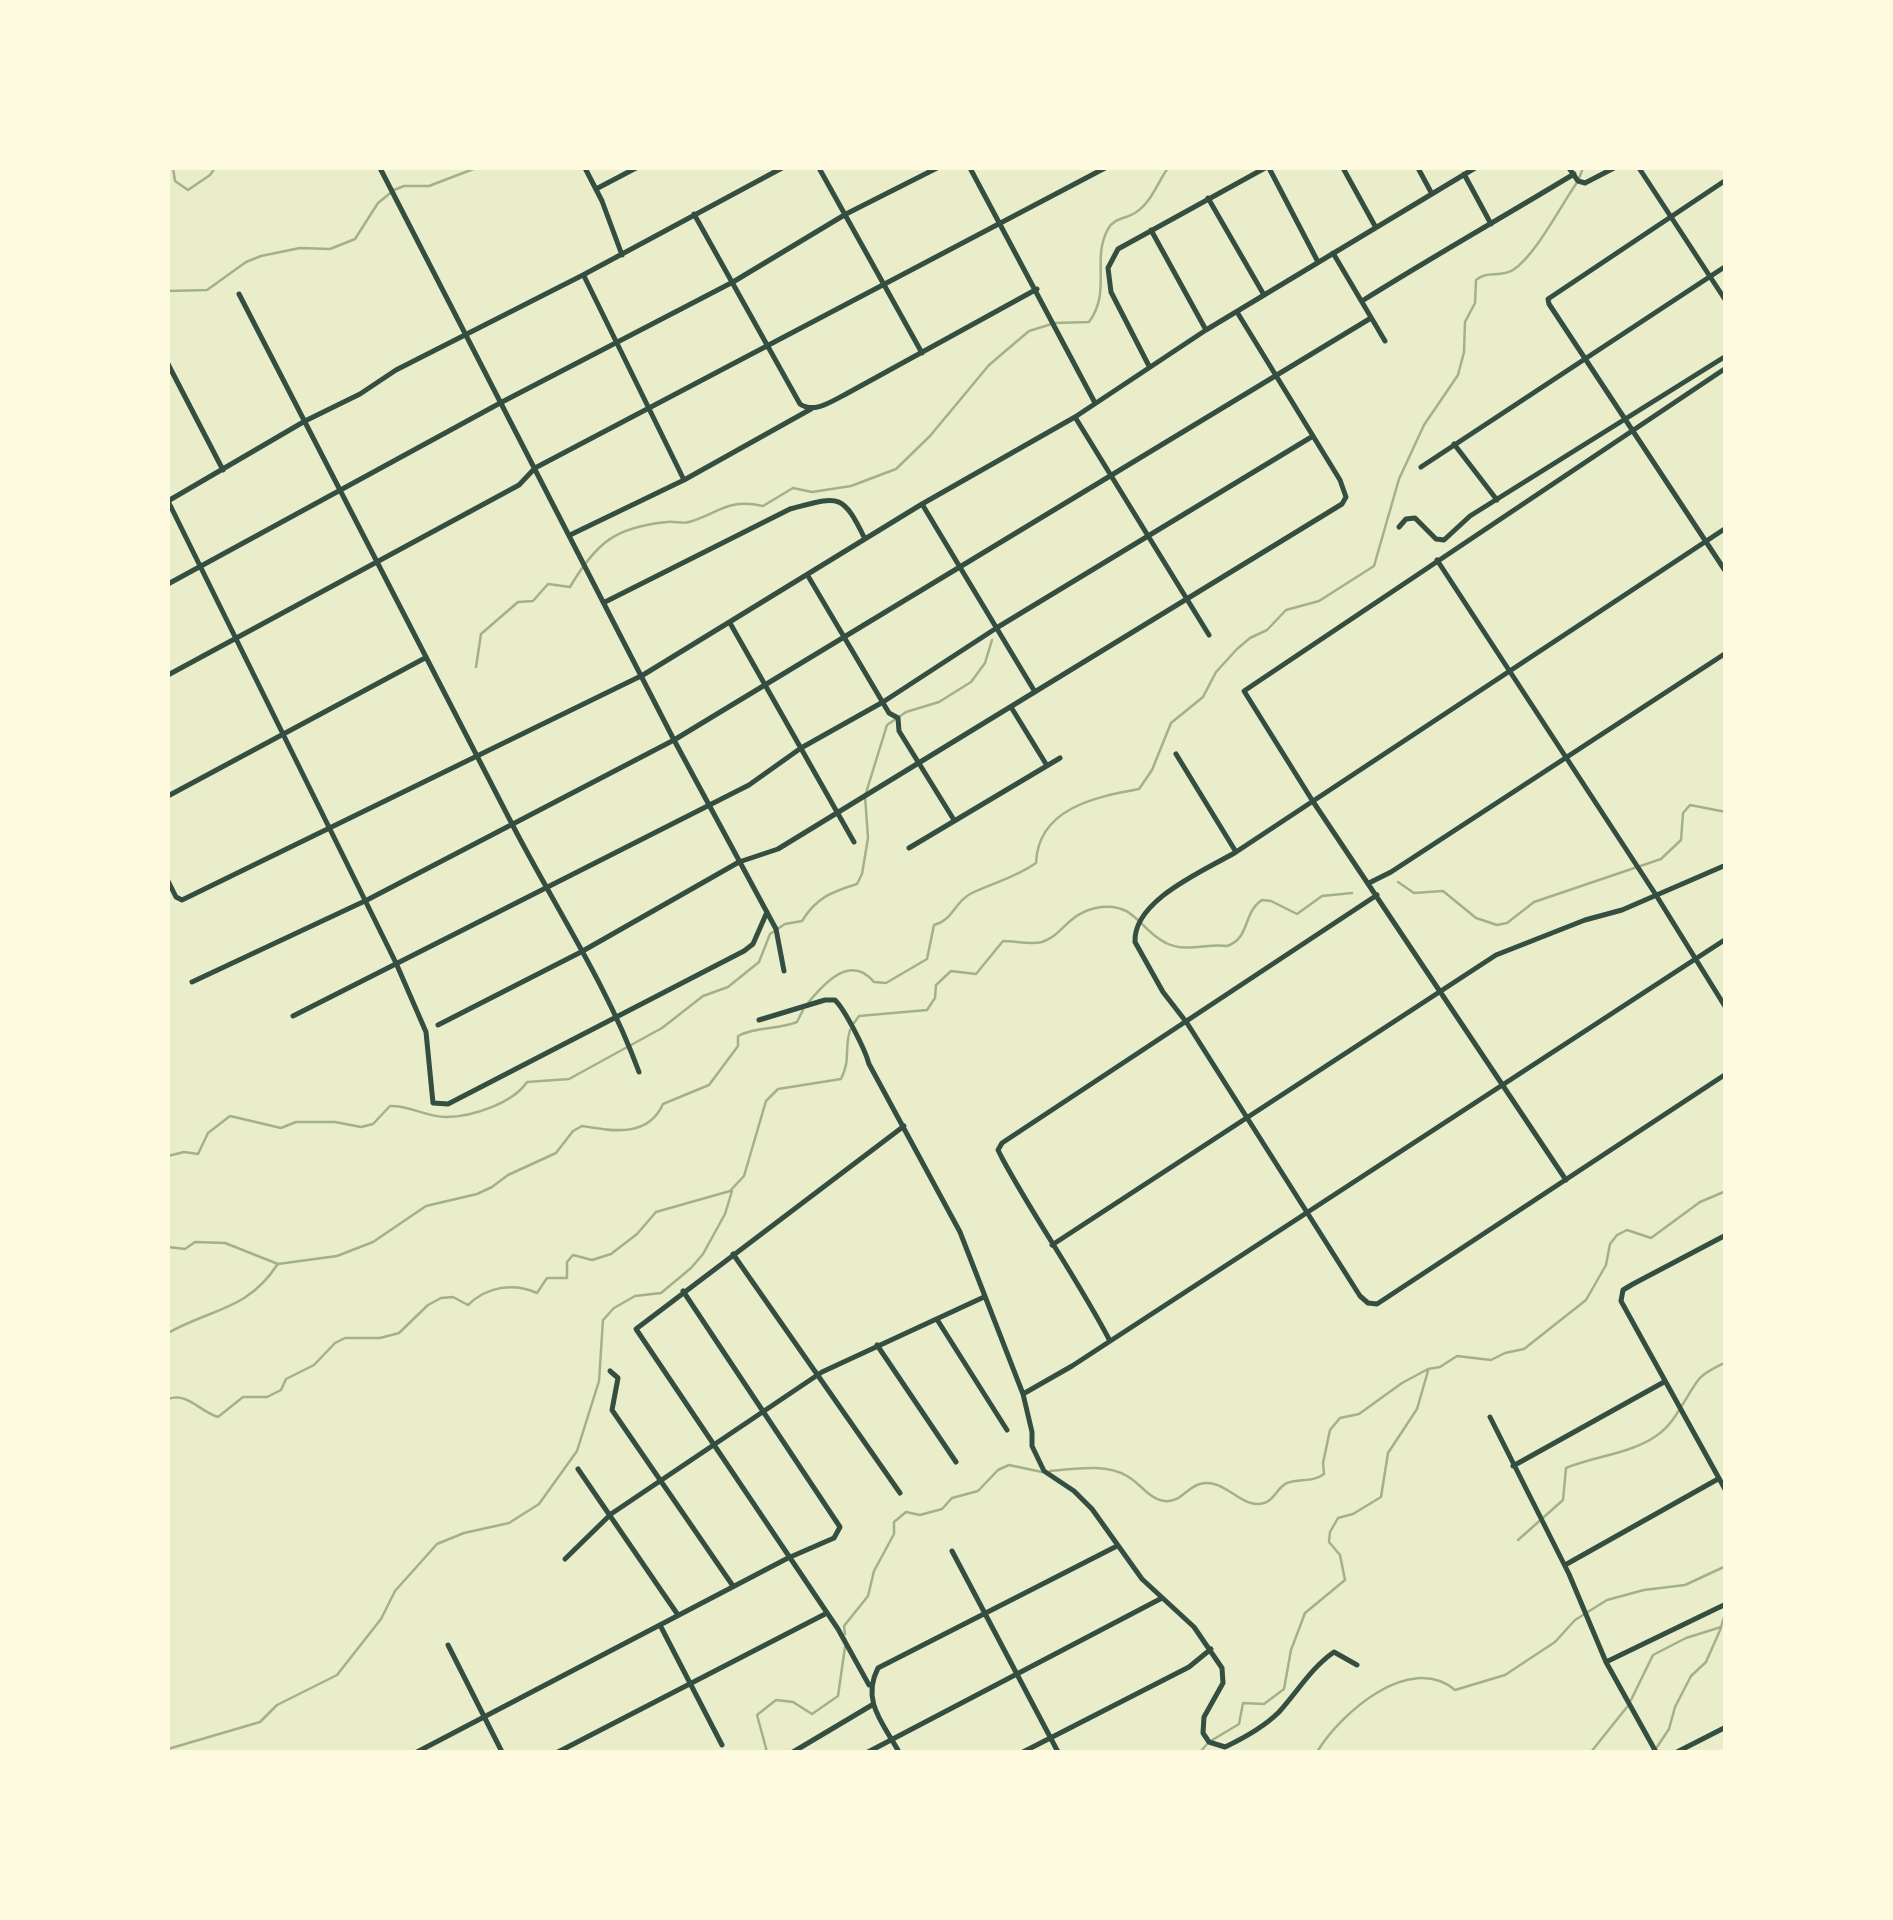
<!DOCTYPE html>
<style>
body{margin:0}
#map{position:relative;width:1893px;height:1920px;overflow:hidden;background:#e9edc9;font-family:"Libre Baskerville",serif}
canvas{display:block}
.frame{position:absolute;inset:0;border:170px solid #fefae0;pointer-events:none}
</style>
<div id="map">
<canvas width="1893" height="1920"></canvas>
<div class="frame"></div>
</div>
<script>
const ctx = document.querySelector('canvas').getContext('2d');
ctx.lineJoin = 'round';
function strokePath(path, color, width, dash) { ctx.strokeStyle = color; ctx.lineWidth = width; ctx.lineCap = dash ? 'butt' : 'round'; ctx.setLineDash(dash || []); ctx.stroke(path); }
const stream = new Path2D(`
 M173 168 175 181 188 190 210 175 215 168
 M168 291 207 290 246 262 261 256 300 248 330 249 355 239 378 203 394 190 404 186H429L476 168
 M476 667 481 634 518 602 533 601 548 584 570 587C596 543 615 527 667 522 675 521 682 524 689 522 719 513 728 498 763 506L793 488 812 492 851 486 896 469 930 436 989 365 1029 331 1055 323 1089 322C1112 291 1091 260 1108 229 1114 218 1125 219 1135 213 1152 202 1157 183 1168 168
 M1398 882 1414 893 1443 891 1476 918 1497 925 1507 923 1534 902 1661 859 1681 840 1683 813 1690 805 1726 812
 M808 1003C825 982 851 954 874 982L886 983 927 959 934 925C953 920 954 903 970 894 992 883 1015 878 1036 863 1038 809 1094 797 1139 789L1152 770 1171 723 1203 697 1216 672 1237 649 1250 638 1267 630 1286 610 1319 601 1374 566 1399 479 1424 425 1458 375 1464 352 1465 322 1475 303 1476 280C1487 270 1500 278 1513 270 1536 255 1561 205 1578 181L1583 168
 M854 1023 859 1016 927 1010 935 998 936 985 951 971 976 974 1003 941C1015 941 1031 945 1042 942 1064 935 1067 912 1101 907 1136 903 1140 931 1166 943 1186 953 1206 943 1227 946 1250 939 1243 912 1262 900L1271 901 1297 914 1322 896 1352 893
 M168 1156 184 1152 198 1154 208 1133 230 1116 281 1128 296 1122H335L361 1127 373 1124 390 1106C409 1105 426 1117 446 1117 472 1117 513 1103 527 1082L569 1079 662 1028 703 996 728 987 759 962 770 934 785 924 802 921C816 898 831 892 857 884L862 874 868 838 865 796 887 725 906 712 939 702 971 682 985 663 992 640
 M168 1247 185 1249 195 1242 225 1243 278 1264 337 1256 373 1242 426 1206 477 1194 492 1187 508 1175 556 1153 573 1131 582 1126C612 1131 648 1138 663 1104L709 1085 738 1046V1036C757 1026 777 1030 797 1022L803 1010
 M168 1333C210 1309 248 1310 277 1265
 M168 1399C188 1392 200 1412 218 1417L243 1397H267L281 1390 286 1379 314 1365 335 1343 345 1338H380L399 1333 428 1305 441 1298 453 1297 468 1305C486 1287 513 1282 537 1293L547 1278H567V1262L573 1255 592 1260 611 1254 637 1234 656 1212 730 1191 744 1176 766 1101 778 1089 841 1079C851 1059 844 1050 850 1030
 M168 1427V1434
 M1050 1471C1075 1469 1105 1463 1127 1476 1140 1483 1150 1500 1165 1501 1180 1503 1187 1487 1200 1484 1225 1477 1241 1510 1264 1503 1275 1500 1277 1487 1287 1483 1300 1478 1312 1483 1324 1474L1323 1463 1330 1430 1340 1418 1359 1414 1402 1383 1428 1369 1440 1367 1457 1356 1491 1360 1505 1353 1524 1349 1586 1300 1606 1265 1610 1244 1617 1235 1627 1230 1651 1238 1700 1202 1726 1191
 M1518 1540 1563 1500 1566 1468C1595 1456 1630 1454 1656 1436 1676 1423 1685 1397 1699 1379 1706 1371 1717 1367 1726 1362
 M845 1634 844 1626 868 1596 874 1571 894 1534V1522L906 1512 920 1515 942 1509 952 1498 978 1491 998 1470 1009 1465 1042 1472
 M1631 1700 1653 1655 1686 1638 1721 1627 1726 1610
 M1657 1747 1669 1729 1675 1707 1691 1676 1706 1662 1721 1628
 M168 1749 260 1722 277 1705 337 1675 381 1619 395 1591 437 1544 464 1533 509 1523 539 1504 577 1451 599 1381 603 1320 614 1308 635 1296 661 1293 691 1268 703 1254 725 1214 732 1191
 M767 1752 757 1715 776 1700 793 1702 812 1714 838 1696 845 1647
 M1200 1752 1209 1742 1239 1724 1243 1703 1264 1704 1284 1689 1291 1650 1305 1613 1345 1580 1340 1555 1329 1542 1330 1532 1338 1518 1353 1514 1381 1497 1388 1453 1417 1409 1428 1371
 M1317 1752C1340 1714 1409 1652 1455 1690L1505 1675 1555 1642 1575 1620 1607 1600 1644 1590 1685 1585 1726 1566
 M1591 1752 1627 1707`);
const minor = new Path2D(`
 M380 168 674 740 776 929 784 971
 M585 168 602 201 622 255
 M819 168 922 353
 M970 168 1094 401
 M1269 168 1318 262
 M1343 168 1375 226
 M1418 168 1432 194
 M1569 168 1578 181 1585 183 1614 168
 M1639 168 1726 301
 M1464 174 1491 224
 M1726 180 1548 299 1549 304 1726 572
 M596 189 636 168
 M1208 198 1264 295
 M694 214 800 404C814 414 832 401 846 394L1037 289
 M1151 230 1206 330
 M1333 253 1385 341
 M584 276 684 480
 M239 294C330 470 420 646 511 822 553 904 607 984 639 1072
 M1362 301C1432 257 1503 217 1574 174
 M168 364 223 470
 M1149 366 1111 292 1108 268 1118 249 1265 168
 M1075 417 1209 635
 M1454 444 1497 500
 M1421 467 1726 266
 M168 501 396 963 426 1032 433 1103 448 1104 744 951 753 944 767 912
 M168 501 305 421 360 394 396 370 583 275 782 168
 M922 504 1035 692
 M1399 527 1406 519 1415 518 1436 539 1444 540 1470 516 1726 356
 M1726 528 1236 852C1204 871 1133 900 1135 942L1163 992 1187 1023 1360 1296 1368 1303 1377 1304 1726 1074
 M570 535 684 480 811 409
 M1437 560 1656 895 1726 1008
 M808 576 889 713 898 718 899 731 954 820
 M168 584 502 402 733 282 846 214 937 168
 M605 602 790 509C839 496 842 492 865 539
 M730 623 854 842
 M168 675 519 485 535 468 1105 168
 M1011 707 1046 764
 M1176 754 1236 852
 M168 796 425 658
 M909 848 1060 758
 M168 881 176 897 182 900 643 675 922 504 1075 417 1206 330 1475 168
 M1369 883 1391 872 1726 653
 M192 982 367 900 674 740 1371 318
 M293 1016 749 785 801 748 883 702 998 627 1313 436
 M759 1020 825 1000H835C845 1010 865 1049 869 1064L960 1232 1023 1394 1032 1432V1446L1044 1471 1074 1491 1092 1509 1142 1579 1194 1627 1222 1668 1223 1683 1204 1717 1203 1733 1209 1742 1225 1747C1244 1738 1263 1728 1279 1712 1298 1691 1311 1668 1334 1652L1357 1665
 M438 1025 581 952 739 862 778 849 1342 504 1346 497 1340 480 1237 312
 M1566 1180 1312 800 1244 691 1726 368
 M1726 1235 1633 1284 1623 1290 1621 1301 1726 1491
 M1052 1245 1496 955 1585 920 1622 910 1726 865
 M733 1254 900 1493
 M938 1321 1007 1430
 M1110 1341C1077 1278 1036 1221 1002 1158L998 1150 1002 1143 1377 895
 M877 1345 956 1462
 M610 1371 618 1378 612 1410 733 1586
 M1023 1394 1072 1366 1726 939
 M1490 1417 1569 1574 1606 1662 1656 1752
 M1513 1466 1664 1382
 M578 1469 678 1615
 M952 1551 1058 1752
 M565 1559 611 1514 822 1372 984 1297
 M1565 1565 1718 1479
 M660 1625 722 1745
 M448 1645 502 1752
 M1606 1662 1726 1604
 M869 1685 838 1629 636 1329 904 1126
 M417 1752 788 1558 834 1538 840 1527 683 1291
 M558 1752 827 1613
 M793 1752 872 1705
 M868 1752 1162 1598
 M899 1752C883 1723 861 1701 878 1668L1117 1546
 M1023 1752 1189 1667 1211 1649
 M1677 1752 1726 1727`);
strokePath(stream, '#a3b18a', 2.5);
strokePath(minor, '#344e41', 5);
</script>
